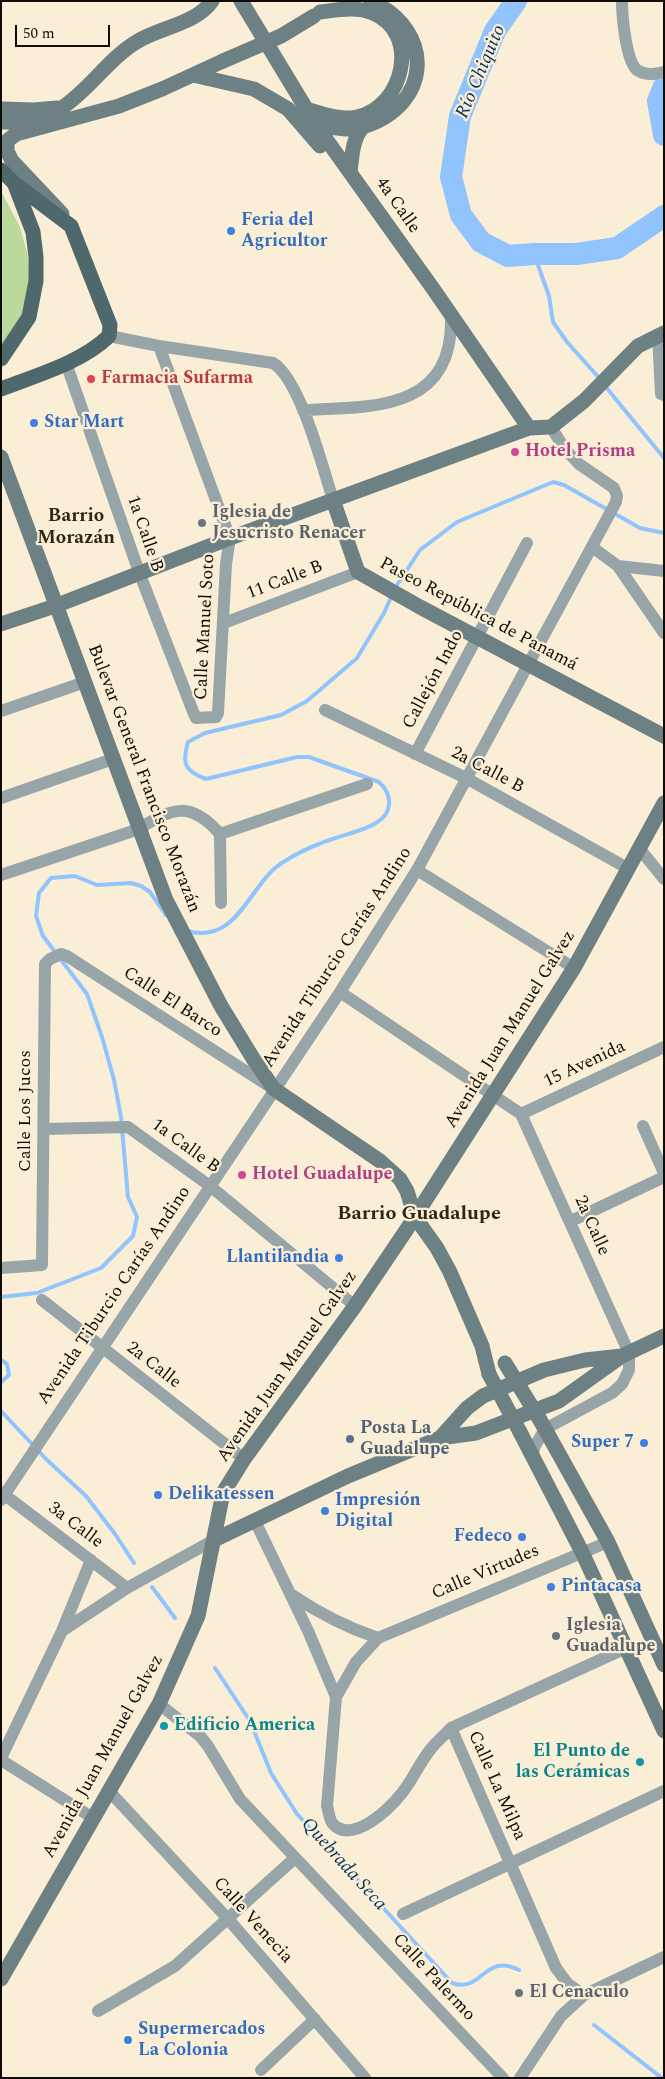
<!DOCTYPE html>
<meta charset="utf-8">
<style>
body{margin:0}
#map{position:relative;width:665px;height:2079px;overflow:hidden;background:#faefd6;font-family:Spectral,serif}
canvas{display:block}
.frame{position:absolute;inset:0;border:2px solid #100c05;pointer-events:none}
.scale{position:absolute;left:15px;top:25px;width:95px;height:22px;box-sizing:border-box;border:2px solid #100c05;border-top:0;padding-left:6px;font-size:15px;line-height:18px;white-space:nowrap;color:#100c05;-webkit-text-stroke:4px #faefd6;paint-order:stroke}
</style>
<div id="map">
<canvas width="665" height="2079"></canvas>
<div class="frame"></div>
<div class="scale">50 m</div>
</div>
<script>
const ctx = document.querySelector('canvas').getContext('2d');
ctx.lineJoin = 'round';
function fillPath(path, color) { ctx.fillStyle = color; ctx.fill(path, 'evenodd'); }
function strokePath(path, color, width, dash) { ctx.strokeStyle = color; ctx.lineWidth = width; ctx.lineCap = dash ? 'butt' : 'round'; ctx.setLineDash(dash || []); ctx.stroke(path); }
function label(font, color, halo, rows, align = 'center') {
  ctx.font = font + ' Spectral,serif'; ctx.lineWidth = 4.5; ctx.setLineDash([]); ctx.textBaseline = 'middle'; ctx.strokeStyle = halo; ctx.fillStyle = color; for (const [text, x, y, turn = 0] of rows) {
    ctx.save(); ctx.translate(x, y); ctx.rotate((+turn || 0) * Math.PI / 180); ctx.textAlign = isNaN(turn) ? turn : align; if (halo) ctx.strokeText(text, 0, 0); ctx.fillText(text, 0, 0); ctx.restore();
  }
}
const green = new Path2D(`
 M1 191 20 227 28 256 29 280 25 311 1 355Z`);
const stream = new Path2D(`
 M534 254 549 296 553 322 567 342 601 380
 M605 386 664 458
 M395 588 420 550 457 522 553 482 564 485 640 528 664 533
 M187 931C240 945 249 881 285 861 296 854 308 848 319 844 335 837 364 831 376 823 393 813 393 795 379 782L309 757H297L206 779C184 771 182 763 188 742L205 733 281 715 307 701 357 658 384 613 392 595
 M1 1297 37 1293 101 1268 133 1236 137 1217 128 1197 121 1117 114 1080 102 1037 87 994 43 936 36 916 39 893 51 878 75 876 97 885 131 883 141 886 150 892 166 915
 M1 1360 7 1364 9 1375 1 1382
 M1 1411 47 1460 86 1496 115 1534 134 1563
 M152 1587 175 1618
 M215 1668 250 1721 271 1773 297 1814 452 1983C482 1994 484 1952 519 1970
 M594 2025 662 2078`);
const river = new Path2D(`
 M516 1 495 31 460 116 451 177 461 215 481 242 508 256 534 254H577L617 248 664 216
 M664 86 658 101 664 135`);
const street = new Path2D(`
 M622 1C622 16 626 61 637 70 646 76 654 74 664 72
 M658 335 661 394 664 395
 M109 336 159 346 273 363C300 379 323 468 333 500
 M66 363 139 572 194 714 196 718 216 717 218 713 226 564 230 538 159 346
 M303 410C373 407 454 411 451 316
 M592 547 618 566 664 633
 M618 566 664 571
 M224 623 358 572
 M325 710 466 778 629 869
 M1 711 85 682
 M415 754 527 543
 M1 798 113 759
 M220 834 221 903
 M639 848 664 879
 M417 870 574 968
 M1 875 139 829C172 807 191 801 220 834L367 784
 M340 992 521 1114 629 1353V1370L622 1384 612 1393 545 1429 535 1446 532 1455
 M521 1114 664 1047
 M643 1126 664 1173
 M44 1129 128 1127 210 1186 355 1306
 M571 1221 664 1177
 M1 1268 42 1265 45 964 50 959 61 954 67 956 272 1088
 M42 1300 244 1459
 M1 1492 127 1588
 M1 1500 340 992 417 870 616 502 617 496 614 488 579 464 564 448 551 427
 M255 1521 309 1633 336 1697 327 1806C329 1812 329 1820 333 1824 353 1845 390 1808 402 1793 413 1779 419 1764 430 1750 436 1742 444 1736 451 1728L626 1648
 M292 1595C320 1614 345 1627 378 1638
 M62 1631 91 1560
 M336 1697 356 1662 378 1638 608 1542
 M159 1704 200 1736 208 1746 240 1799 503 2078
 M451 1728 556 1968 568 1984 584 1995
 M1 1758 62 1631 127 1588 214 1540
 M1 1760 93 1818
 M109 1791 229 1920 365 2078
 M403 1914 664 1791
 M98 2011 175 1966 295 1858
 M261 2070 315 2019
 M520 2078 561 2016 584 1995 664 1957`);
const secondary = new Path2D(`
 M241 1 316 125 434 290 529 428
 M193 75 254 89 288 109 320 146
 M1 109 34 110 57 108
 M305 109C322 113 340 121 357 117 404 107 421 33 373 13 356 6 337 10 320 12
 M1 122H42
 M36 122C45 117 55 112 63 107 91 88 109 58 138 41 161 27 196 24 212 1
 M328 127C339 128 351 131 362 127 432 106 436 31 371 1
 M350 172C352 157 352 139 363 127
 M62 214 12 161 7 151V141L16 134 119 106 162 89 223 61
 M1 457 166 900 221 1006 254 1060 274 1089 380 1161 400 1179 407 1191 415 1217 437 1248 450 1272 482 1346 489 1374
 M333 500 358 572 420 607 664 736
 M1 624 55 606 230 538 529 428 551 427 584 401 638 346 664 333
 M540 1420 608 1542 664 1665
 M520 1432 582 1552 664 1731
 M440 1438 467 1408 483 1396 544 1370 585 1360 622 1356
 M214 1540 348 1476 440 1438 476 1433 559 1401 622 1356 664 1336
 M1 1979 159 1704 198 1616 223 1493 244 1459 355 1306 407 1229 574 968 664 803`);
const primary = new Path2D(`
 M1 170 14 183 71 226 110 325 109 336C81 363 37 375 1 389
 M1 359 29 317 36 281V257L33 232 15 185`);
const secondaryBridge = new Path2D(`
 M223 61 281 36 314 16
 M505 1363 540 1420
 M489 1374 520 1432`);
const markers = [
 [231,231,5,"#3f7fe0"],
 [91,379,5,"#e0444e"],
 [34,423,5,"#3f7fe0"],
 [515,452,5,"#d1479c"],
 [202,523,5,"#6b7280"],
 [242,1175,5,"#d1479c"],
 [339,1258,5,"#3f7fe0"],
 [350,1439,5,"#5c6f8a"],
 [644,1443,5,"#3f7fe0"],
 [158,1495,5,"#3f7fe0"],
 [325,1511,5,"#3f7fe0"],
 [522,1537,5,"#3f7fe0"],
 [551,1587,5,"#3f7fe0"],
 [556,1636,5,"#6b7280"],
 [164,1726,5,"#0f9aa8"],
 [640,1762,5,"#0f9aa8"],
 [519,1993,5,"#6b7280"],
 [128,2040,5,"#3f7fe0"]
];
const streetNames = [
 ["4a Calle",397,206,55],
 ["1a Calle B",144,534,71],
 ["11 Calle B",285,581,-21],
 ["Paseo República de Panamá",478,615,28],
 ["Calle Manuel Soto",206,627,-87],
 ["Callejón Indo",434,680,-62],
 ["2a Calle B",487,771,28],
 ["Bulevar General Francisco Morazán",143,779,69],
 ["Avenida Tiburcio Carías Andino",338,958,-57],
 ["Calle El Barco",172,1003,33],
 ["Avenida Juan Manuel Galvez",511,1030,-58],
 ["15 Avenida",585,1065,-25],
 ["Calle Los Jucos",26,1111,-90],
 ["1a Calle B",185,1147,36],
 ["2a Calle",591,1226,66],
 ["Avenida Tiburcio Carías Andino",115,1296,-56],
 ["2a Calle",153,1366,38],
 ["Avenida Juan Manuel Galvez",288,1367,-55],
 ["3a Calle",75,1526,37],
 ["Calle Virtudes",486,1573,-23],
 ["Avenida Juan Manuel Galvez",104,1757,-61],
 ["Calle La Milpa",496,1786,66],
 ["Calle Venecia",252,1921,48],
 ["Calle Palermo",433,1978,47]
];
const shopNames = [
 ["Feria del",241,221],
 ["Agricultor",241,242],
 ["Star Mart",44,423],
 ["Llantilandia",329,1258,"right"],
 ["Super 7",634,1443,"right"],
 ["Delikatessen",168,1495],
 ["Impresión",335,1501],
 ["Digital",335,1522],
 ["Fedeco",512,1537,"right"],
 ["Pintacasa",561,1587],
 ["Supermercados",138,2030],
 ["La Colonia",138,2051]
];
const healthNames = [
 ["Farmacia Sufarma",101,379]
];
const hotelNames = [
 ["Hotel Prisma",525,452],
 ["Hotel Guadalupe",252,1175]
];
const worshipNames = [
 ["Iglesia de",212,513],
 ["Jesucristo Renacer",212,534],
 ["Iglesia",566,1626],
 ["Guadalupe",566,1647],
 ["El Cenaculo",529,1993]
];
const serviceNames = [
 ["Posta La",360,1429],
 ["Guadalupe",360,1450]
];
const cultureNames = [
 ["Edificio America",174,1726],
 ["El Punto de",630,1752,"right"],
 ["las Cerámicas",630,1773,"right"]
];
const waterNames = [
 ["Río Chiquito",482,72,-67],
 ["Quebrada Seca",343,1865,48]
];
const neighbourhoodNames = [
 ["Barrio",76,517],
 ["Morazán",76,539]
];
const quarterNames = [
 ["Barrio Guadalupe",419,1215]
];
fillPath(green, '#bad99a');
strokePath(stream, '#91c4fd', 4);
strokePath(river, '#91c4fd', 22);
strokePath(street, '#98a5a8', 12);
strokePath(secondary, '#6d8185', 15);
strokePath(primary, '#4f686c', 15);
strokePath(secondaryBridge, '#6d8185', 15);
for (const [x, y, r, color] of markers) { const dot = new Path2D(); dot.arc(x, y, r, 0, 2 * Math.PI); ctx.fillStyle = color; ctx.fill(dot); strokePath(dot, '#faefd6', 2); }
label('18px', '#100c05', '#faefd6', streetNames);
label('bold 18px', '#366cbe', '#faefd6', shopNames, 'left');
label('bold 18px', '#be3a42', '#faefd6', healthNames, 'left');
label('bold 18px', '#b23c85', '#faefd6', hotelNames, 'left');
label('bold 18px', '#5b616d', '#faefd6', worshipNames, 'left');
label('bold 18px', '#4e5e75', '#faefd6', serviceNames, 'left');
label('bold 18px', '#0d838f', '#faefd6', cultureNames, 'left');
label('italic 19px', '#02325e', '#faefd6', waterNames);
label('bold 19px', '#312814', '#faefd6', neighbourhoodNames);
label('bold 20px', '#312814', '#faefd6', quarterNames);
</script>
